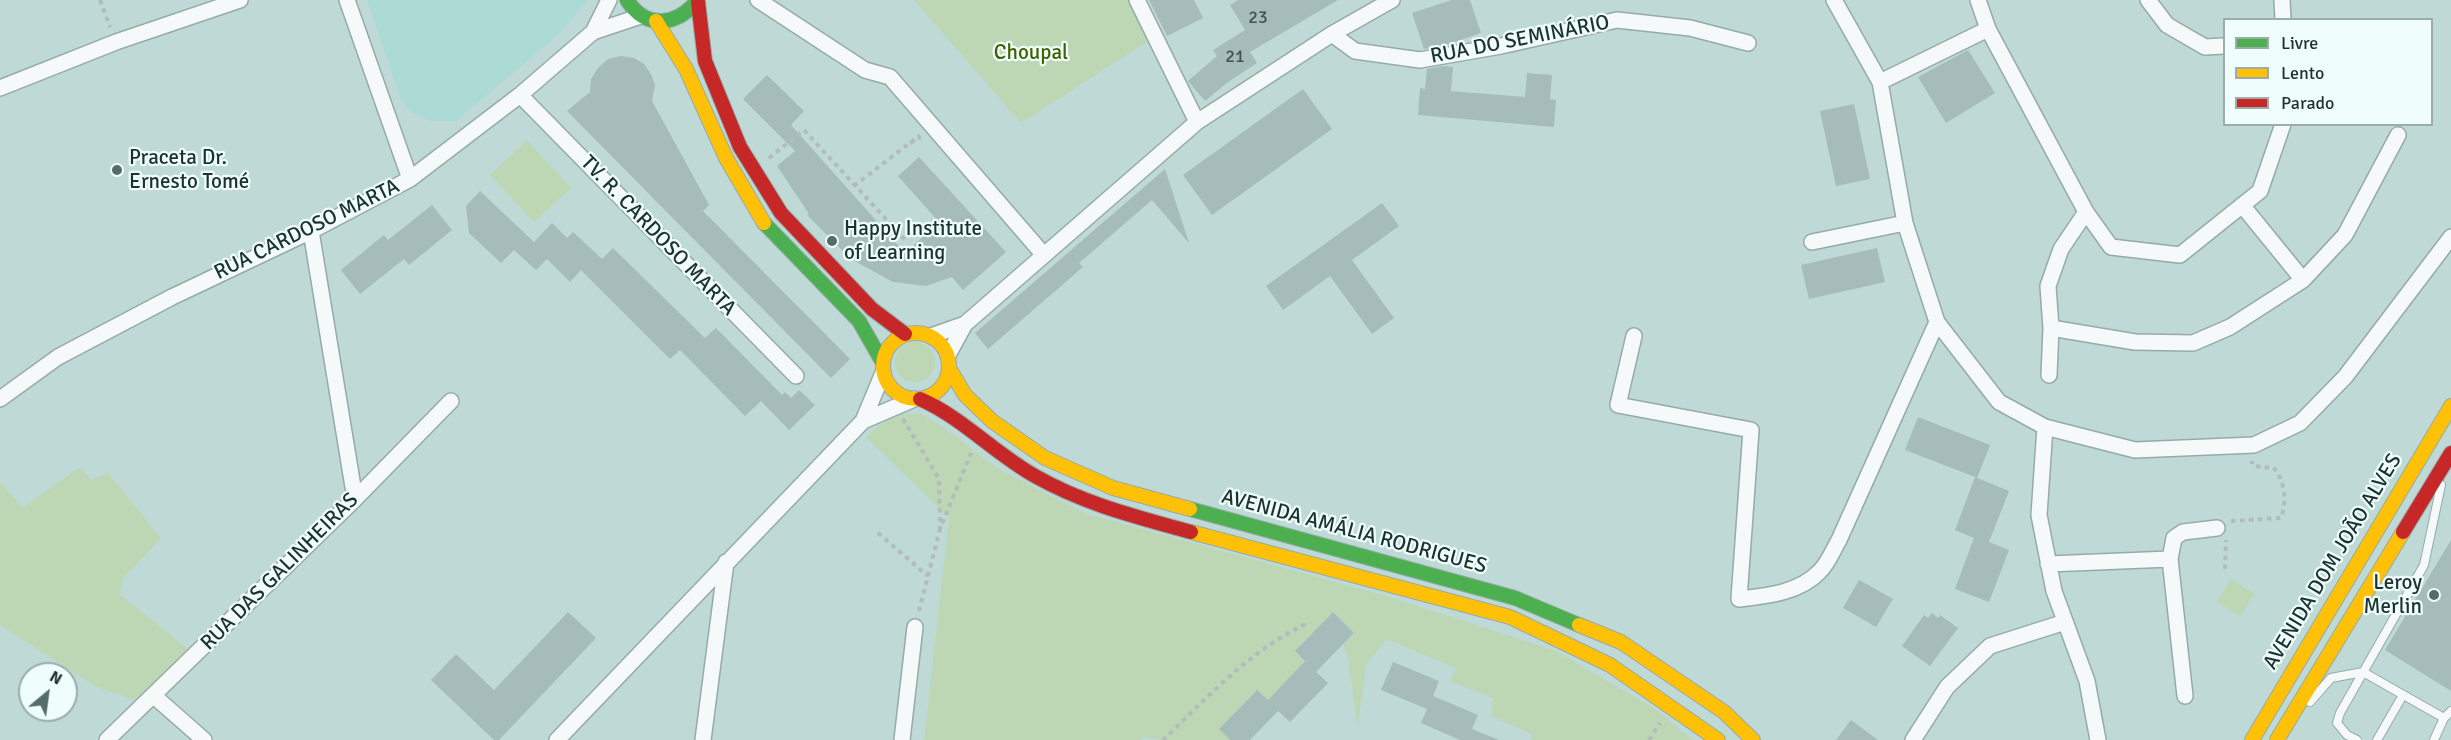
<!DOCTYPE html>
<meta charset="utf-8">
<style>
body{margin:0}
#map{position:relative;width:2451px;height:740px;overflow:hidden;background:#bed9d6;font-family:Signika,sans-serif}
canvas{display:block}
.legend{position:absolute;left:2223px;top:18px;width:210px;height:108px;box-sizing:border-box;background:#effefc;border:2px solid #9bacaa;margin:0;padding:8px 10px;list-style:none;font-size:18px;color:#1d3230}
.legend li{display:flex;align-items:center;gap:12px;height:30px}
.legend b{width:30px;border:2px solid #9bacaa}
.north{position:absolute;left:18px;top:662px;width:60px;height:60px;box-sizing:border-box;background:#effefc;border:2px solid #9bacaa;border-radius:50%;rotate:29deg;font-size:16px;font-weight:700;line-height:24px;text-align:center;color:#1d3230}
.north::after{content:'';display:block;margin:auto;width:21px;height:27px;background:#556c6a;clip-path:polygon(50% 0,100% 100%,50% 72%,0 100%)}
</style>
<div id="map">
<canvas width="2451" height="740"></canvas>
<ul class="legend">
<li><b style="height:8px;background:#4caf50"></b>Livre</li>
<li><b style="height:8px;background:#ffc107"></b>Lento</li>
<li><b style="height:8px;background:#c62828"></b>Parado</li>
</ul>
<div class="north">N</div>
</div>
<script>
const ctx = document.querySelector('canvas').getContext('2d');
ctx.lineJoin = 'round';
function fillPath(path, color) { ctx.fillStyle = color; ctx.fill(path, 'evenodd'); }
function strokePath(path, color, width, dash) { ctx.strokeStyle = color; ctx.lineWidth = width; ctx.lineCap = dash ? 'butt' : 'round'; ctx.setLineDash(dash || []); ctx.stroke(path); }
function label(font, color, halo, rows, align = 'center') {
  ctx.font = font + ' Signika,sans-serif'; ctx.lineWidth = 4.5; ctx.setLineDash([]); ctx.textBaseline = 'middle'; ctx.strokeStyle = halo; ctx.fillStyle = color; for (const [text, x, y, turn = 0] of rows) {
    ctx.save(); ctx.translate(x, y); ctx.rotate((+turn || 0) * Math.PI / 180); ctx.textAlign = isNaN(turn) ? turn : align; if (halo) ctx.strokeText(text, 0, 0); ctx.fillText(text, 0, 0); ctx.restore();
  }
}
const built = new Path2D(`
 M367 0H588L558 35 456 121H431L409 111 400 97Z`);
const green = new Path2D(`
 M914 0H1129L1148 41 1021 123Z
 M527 140 571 188 534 222 490 175Z
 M895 362a20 20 0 1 1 40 0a20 20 0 1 1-40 0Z
 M904 414H921L942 426 997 468 1084 513 1390 597 1556 651 1655 709 1693 740H1531V734L1491 716 1493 698 1450 681 1456 668 1386 639 1366 665 1358 727 1347 654 1343 645 1354 633 1333 612 1295 651 1305 661 1268 700 1256 690 1219 729 1230 740H1159L1144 737 1140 740H924L949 518 866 437 888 419Z
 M80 467 91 480 108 473 161 538 123 578 120 594 187 649 140 702 95 686 0 625V481L22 508Z
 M2231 579 2254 594 2240 616 2217 602Z`);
const building = new Path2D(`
 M1149 0H1194L1203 18 1167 36Z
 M1238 0H1338L1250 52 1257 63 1228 82 1205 101 1188 81 1217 56 1213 50 1245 30 1230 5Z
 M1452 0H1470L1481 33 1443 46 1424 49 1412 13Z
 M1968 50 1995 93 1946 123 1918 77Z
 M621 56 634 58 644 64 651 74 655 85 652 101 709 205 703 211 850 359 831 378 567 111 590 92 591 79 598 68 608 59Z
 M1443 66 1453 67 1451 91 1525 97 1527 73 1552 75 1550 99 1556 100 1554 127 1418 115 1420 88 1425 89 1427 69Z
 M767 75 804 111 791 125 905 253 939 222 898 176 919 157 1006 252 963 290 952 277 926 286 893 282 851 259 807 215 809 214 777 166 795 151 743 99Z
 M1303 89 1332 129 1212 215 1183 175Z
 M1854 104 1870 179 1836 186 1820 111Z
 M1165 169 1189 243 1152 200 1079 263 1083 267 988 349 975 333Z
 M480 191 534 242 552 223 567 238 573 232 602 259 613 248 705 338 716 328 782 395 785 392 791 398 799 390 815 405 789 430 761 401 745 416 680 350 670 359 581 270 570 282 547 259 536 270 514 250 501 263 469 233 466 206Z
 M1382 203 1399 226 1352 260 1394 318 1372 334 1330 276 1283 310 1266 286Z
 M432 205 452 230 409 265 404 259 360 294 341 270 384 235 388 240Z
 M1877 248 1885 282 1809 299 1801 265Z
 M1918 417 1990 445 1977 478 2009 491 1989 542 2009 550 1989 602 1955 589 1974 538 1955 530 1975 477 1905 450Z
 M2451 540V691L2385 650Z
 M1859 580 1893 599 1876 627 1843 608Z
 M568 612 596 638 499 740H494L431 680 456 654 494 690Z
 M1333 612 1354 633 1316 672 1328 683 1290 722 1278 711 1250 740H1230L1219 729 1257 690 1268 700 1305 661 1295 651Z
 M1932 613 1938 618 1940 615 1958 628 1930 666 1902 646 1924 615 1928 618Z
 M1393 662 1439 681 1433 696 1478 715 1472 729 1499 740H1460L1421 723 1427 709 1381 690Z
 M1851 720 1878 740H1836Z`);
const path = new Path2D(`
 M100 0 110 27
 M910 143 921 137
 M769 158 804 130 908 243
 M854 186 920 135
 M903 419 939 479 940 529 971 453
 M2231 521 2281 518C2287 501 2285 480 2273 467L2262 468 2252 464V461
 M878 533 928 576
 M2225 569 2226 540
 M919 611 940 529
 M1163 740C1207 698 1250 650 1306 624
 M1649 740 1660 723`);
const lane = new Path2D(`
 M2310 702 2331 678 2363 672 2444 718
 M2357 740 2347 735 2337 723 2340 713 2424 565 2441 485
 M2377 740 2403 695
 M2434 740 2444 718 2451 711`);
const street = new Path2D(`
 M347 0 410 179
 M758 0 865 70 890 77 1043 254
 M1137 0 1197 122
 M1834 0 1880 82 1905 223 1937 322 1999 402 2045 427 2135 450 2254 445 2300 423 2345 377 2451 237
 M1978 0 1988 29 2086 212 2111 247 2180 255 2260 191 2283 124
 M2148 0 2167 25 2205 47 2224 46
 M2282 0 2283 20
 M593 32 641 16
 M1332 34 1355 51 1420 60 1501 46 1617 20 1690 28 1748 43
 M1880 82 1988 29
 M0 88 116 42 240 0
 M520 95 796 376
 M2242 205 2303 280
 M311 231 355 499
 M1812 242 1905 223
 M2051 328 2135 342 2193 343 2230 327 2303 280 2345 235 2398 135
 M931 336 965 324
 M1634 336 1618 405 1751 430 1739 599C1766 596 1799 593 1819 572 1828 564 1833 550 1839 540L1937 322
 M948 355 965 324 1197 122 1332 34 1392 0
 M2049 375 2051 328 2048 286 2061 249 2086 212
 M0 399 58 357 172 297 311 231 410 179 520 95 593 32 609 0
 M863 421 914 399
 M2045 427 2039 515 2054 591 2087 681 2098 740
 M2170 559 2174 538 2183 532 2217 528
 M2048 564 2170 559 2185 696
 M154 696 204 740
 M107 740 355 499 451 401
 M557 740 863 421 883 373
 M703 740 726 562
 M902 740 915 627
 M1913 740 1947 687 1990 646 2065 622`);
const fast = new Path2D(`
 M627 0C646 30 677 26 698 0
 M764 223 859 321 883 363
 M1190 509 1515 598 1579 625`);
const slow = new Path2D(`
 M656 21 686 69 726 158 764 223
 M883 366a33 33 0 1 1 66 0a33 33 0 1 1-66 0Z
 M949 368 965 395 992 421 1045 458 1113 488 1190 509
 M1191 532 1510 617 1610 665 1718 740
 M1579 625 1621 642 1724 712 1753 740
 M2252 740 2451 406
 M2277 740 2403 532`);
const jam = new Path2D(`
 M698 2 705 61 740 147 781 213 872 309 905 334
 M920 399C963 418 994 453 1035 476 1084 504 1137 517 1191 532
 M2403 532 2451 453`);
const markers = [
 [117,170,6,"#556c6a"],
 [832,241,6,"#556c6a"],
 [2434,595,6,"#556c6a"]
];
const numberNames = [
 ["23",1258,18],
 ["21",1235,57]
];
const streetNames = [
 ["RUA DO SEMINÁRIO",1520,40,-11],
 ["RUA CARDOSO MARTA",307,230,-26],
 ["TV. R. CARDOSO MARTA",658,236,46],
 ["AVENIDA AMÁLIA RODRIGUES",1354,532,15],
 ["AVENIDA DOM JOÃO ALVES",2333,562,-59],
 ["RUA DAS GALINHEIRAS",280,572,-45]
];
const parkNames = [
 ["Choupal",1031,53]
];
const poiNames = [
 ["Praceta Dr.",129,158],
 ["Ernesto Tomé",129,182],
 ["Happy Institute",844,229],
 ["of Learning",844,253],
 ["Leroy",2422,583,"right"],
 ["Merlin",2422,607,"right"]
];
fillPath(built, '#acdad5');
fillPath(green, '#bdd7b5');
fillPath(building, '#a6bcba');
strokePath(lane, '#96aba9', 10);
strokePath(street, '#96aba9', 18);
strokePath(fast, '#96aba9', 16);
strokePath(slow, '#96aba9', 16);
strokePath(jam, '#96aba9', 16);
strokePath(path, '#b3bcbc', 4, [4.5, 4.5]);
strokePath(lane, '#f5f9f9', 8);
strokePath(street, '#f5f9f9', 15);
strokePath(fast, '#4caf50', 14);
strokePath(slow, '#ffc107', 14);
strokePath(jam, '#c62828', 14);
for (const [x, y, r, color] of markers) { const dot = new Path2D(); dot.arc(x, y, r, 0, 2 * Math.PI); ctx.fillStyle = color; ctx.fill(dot); strokePath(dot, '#effefc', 2); }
label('18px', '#3f5452', null, numberNames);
label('21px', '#1d3230', '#effefc', streetNames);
label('21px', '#435f00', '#effefc', parkNames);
label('21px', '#1d3230', '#effefc', poiNames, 'left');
</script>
